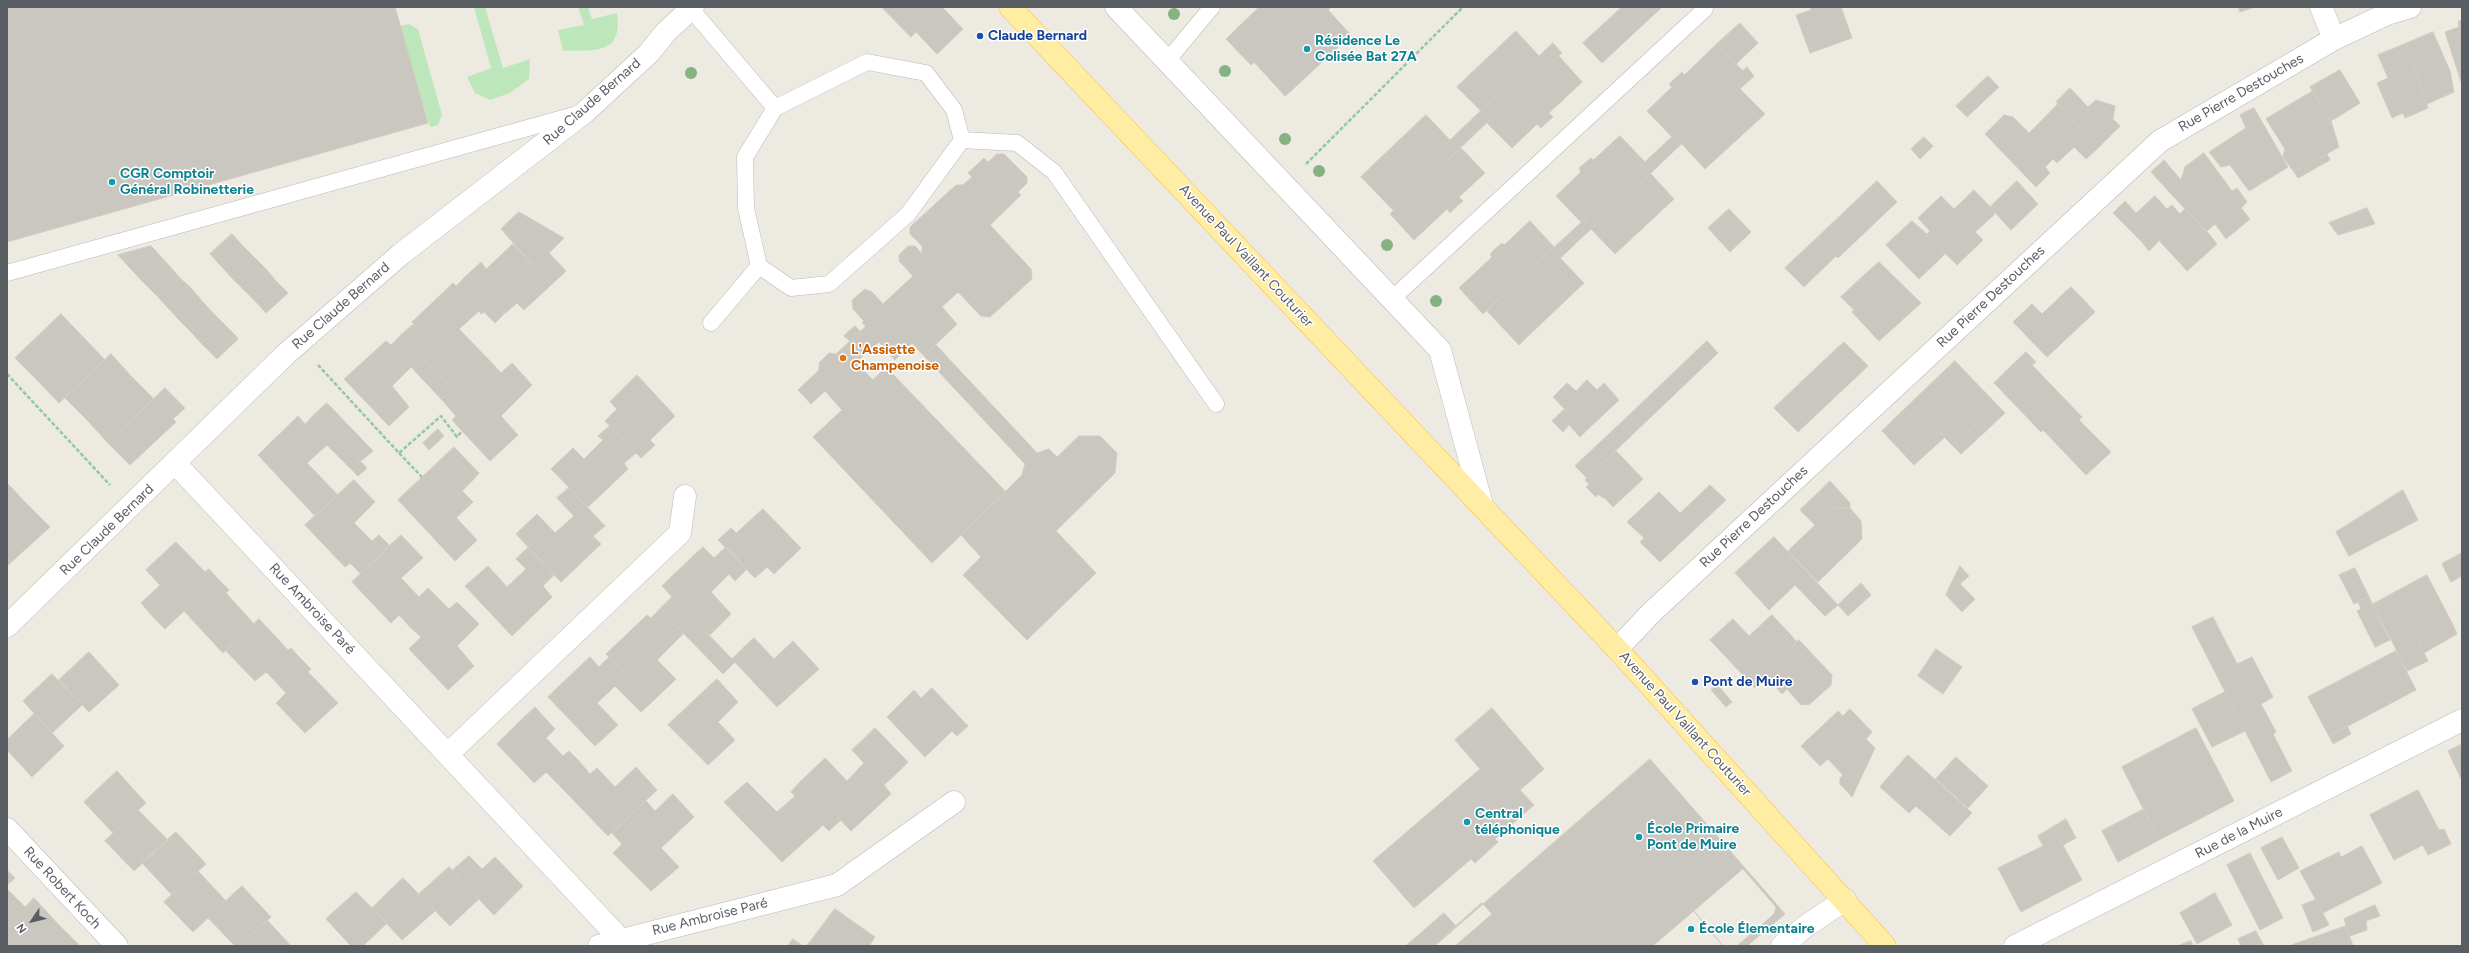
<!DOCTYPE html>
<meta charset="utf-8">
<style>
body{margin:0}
#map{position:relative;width:2469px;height:953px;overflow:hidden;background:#edeae1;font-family:Figtree,sans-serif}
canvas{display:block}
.frame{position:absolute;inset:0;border:8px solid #595e63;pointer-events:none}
.north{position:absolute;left:12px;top:901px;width:40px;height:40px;-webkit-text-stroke:3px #fff;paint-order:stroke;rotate:235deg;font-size:11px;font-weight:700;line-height:16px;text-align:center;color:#595e63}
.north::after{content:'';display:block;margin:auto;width:14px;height:18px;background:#595e63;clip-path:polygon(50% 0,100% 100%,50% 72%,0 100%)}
</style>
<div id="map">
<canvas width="2469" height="953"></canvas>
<div class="frame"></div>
<div class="north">N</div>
</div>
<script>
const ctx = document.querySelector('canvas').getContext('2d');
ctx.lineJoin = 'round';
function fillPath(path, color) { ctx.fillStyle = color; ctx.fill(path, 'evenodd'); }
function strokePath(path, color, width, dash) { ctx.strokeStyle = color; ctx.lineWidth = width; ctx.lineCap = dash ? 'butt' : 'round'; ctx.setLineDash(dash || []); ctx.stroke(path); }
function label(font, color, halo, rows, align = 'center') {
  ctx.font = font + ' Figtree,sans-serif'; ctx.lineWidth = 3; ctx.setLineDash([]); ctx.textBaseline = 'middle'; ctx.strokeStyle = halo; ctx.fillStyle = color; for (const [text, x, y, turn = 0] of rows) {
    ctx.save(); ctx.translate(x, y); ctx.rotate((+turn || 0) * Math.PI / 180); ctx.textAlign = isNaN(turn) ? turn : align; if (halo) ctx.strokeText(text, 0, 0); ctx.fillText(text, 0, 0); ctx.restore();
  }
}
const green = new Path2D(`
 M474 7H485L503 68 530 59 529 79 510 93 490 100 475 93 467 77 491 68Z
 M578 7H588L592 19 617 13C623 55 595 50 563 51L558 30 584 25Z
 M409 24 418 29 442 115 438 125 430 127 400 26Z`);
const building = new Path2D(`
 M7 7H395L428 123 7 242Z
 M882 7H942L911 37Z
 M942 7 963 29 937 54 916 32Z
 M1257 7H1313L1305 15 1313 24 1328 10 1351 35 1291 91 1268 67 1282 53 1274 44 1251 65 1226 39 1258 8Z
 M1313 7H1331L1313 24 1305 15Z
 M1622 7H1662L1602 63 1583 43Z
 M1810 7H1841L1852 38 1810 53 1796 15 1811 10Z
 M2239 7H2255L2240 12Z
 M2462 20V85L2445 32 2459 27 2458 22Z
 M1740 23 1758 43 1736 64 1717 44Z
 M1516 31 1539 56 1525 70 1534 79 1559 56 1582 82 1549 113 1553 117 1545 124 1541 128 1537 124 1512 148 1487 123 1504 106 1496 97 1481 111 1457 87Z
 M2433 32 2450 71 2454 92 2427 104 2405 44Z
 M1553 43 1562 53 1534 79 1525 70Z
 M1274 44 1282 53 1268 67 1291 91 1285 96 1254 62Z
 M1717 44 1743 71 1718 94 1726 102 1740 89 1765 114 1705 169 1682 144 1696 130 1688 122 1672 137 1647 111 1672 87 1669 84 1682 72 1684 75Z
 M2405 44 2428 108 2405 118 2403 113 2392 118 2377 83 2388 78 2378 55Z
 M1747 67 1754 76 1726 102 1718 94Z
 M2340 70 2360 103 2331 121 2310 87Z
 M1988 76 1999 87 1967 117 1956 106Z
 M2070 88 2088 107 2096 100 2115 106 2113 119 2120 126 2098 148 2056 102Z
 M2313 91 2331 121 2339 147 2294 172 2283 157 2285 149 2266 119Z
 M1496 97 1504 106 1475 134 1466 125Z
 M2058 104 2098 148 2086 159 2074 147 2057 163 2053 159 2045 167 2050 173 2036 187 1985 134 2004 115 2013 117 2029 133Z
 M2254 108 2288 167 2249 191 2230 165 2221 167 2209 152 2246 128 2240 115Z
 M1426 115 1450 140 1436 154 1444 163 1461 148 1485 173 1459 197 1463 201 1457 206 1450 213 1447 209 1414 240 1390 214 1413 192 1404 183 1390 197 1366 172Z
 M1688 122 1696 130 1635 188 1627 179Z
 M1466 125 1475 134 1444 163 1436 154Z
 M1620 136 1645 162 1627 179 1635 188 1650 173 1674 199 1615 254 1591 229 1606 215 1598 207 1581 222 1556 196 1581 172 1579 168 1591 158 1593 160Z
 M1924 137 1933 146 1920 159 1911 149Z
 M2204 153 2232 191 2237 188 2247 202 2241 208 2250 219 2226 239 2215 224 2206 232 2151 172 2164 160 2181 180 2185 167Z
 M997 154H1004L1027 177V183L1018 192 1021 195 990 225 1031 269 1032 279 990 317 981 316 958 292 942 307 957 324 924 356 912 343 895 360 879 342 856 362 873 380 886 367 1006 492 932 563 813 437 842 410 825 391 811 404 798 390 819 370V363L829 353 836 354 866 326 862 323 864 321 853 309 852 300 865 289 872 292 883 304 913 276 899 261V255L908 246H915L922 254V246L910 234V227L956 185H963L972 177 968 173 984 158 988 162Z
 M2327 154 2330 160 2298 178 2294 172Z
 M1366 172 1390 197 1404 183 1413 192 1394 211 1361 177Z
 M1877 181 1897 202 1838 258 1818 237Z
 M2017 181 2038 204 2011 230 1990 207Z
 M1974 190 1996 213 1975 232 1983 240 1957 265 1912 221 1927 234 1930 231 1918 218 1941 196 1954 209Z
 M2155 196 2167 209 2172 205 2180 214 2185 209 2210 235 2180 263 2151 232 2141 241 2113 213 2125 201 2136 213Z
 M1598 207 1606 215 1576 243 1569 234Z
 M2367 208 2375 224 2338 235 2329 223Z
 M1729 209 1751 232 1730 252 1708 228Z
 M519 212 564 238 549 253 566 271 551 285 501 229Z
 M1530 221 1554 247 1537 263 1546 272 1560 258 1584 283 1524 340 1500 314 1515 301 1506 292 1483 314 1459 288 1492 257 1490 254 1495 249 1502 243 1504 245Z
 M1912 221 1945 254 1919 279 1886 245Z
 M2151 232 2159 241 2149 251 2141 241Z
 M232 234 243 246 221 266 210 254Z
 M1569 234 1576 243 1546 272 1537 263Z
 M2210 235 2217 244 2187 271 2180 263Z
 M1818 237 1836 256 1804 287 1785 268Z
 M513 244 551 285 524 310 517 303 504 314 467 275 481 262 486 269Z
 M151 246 164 260 142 281 118 255Z
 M243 246 254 257 232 278 221 266Z
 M254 257 265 268 243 289 232 278Z
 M164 260 180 278 158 297 142 281Z
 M1879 262 1921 303 1899 323 1859 280Z
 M265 268 276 281 255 301 243 289Z
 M467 275 504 314 495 323 484 312 481 314 479 311 459 329 490 361 469 381 412 322 453 283 456 286Z
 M180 278 191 288 169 309 158 297Z
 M1859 280 1899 323 1879 341 1852 312 1854 310 1841 297Z
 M276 281 288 293 266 313 255 301Z
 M2071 287 2081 297 2069 309 2059 298Z
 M191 288 202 301 180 321 169 309Z
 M1506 292 1515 301 1500 314 1524 340 1519 345 1487 311Z
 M2081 297 2095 312 2047 357 2013 322 2032 304 2042 314 2059 298 2069 309Z
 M202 301 212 312 191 332 180 321Z
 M212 312 223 323 202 344 191 332Z
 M61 314 83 337 38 381 15 358Z
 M223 323 236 336 214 356 202 344Z
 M414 324 469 381 490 361 501 373 512 363 532 385 501 416 518 435 490 461 452 420 467 405 401 335Z
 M855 326 860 331 850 341 844 336Z
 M401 335 453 390 442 400 411 367 392 386 409 407 389 426 344 379 386 341 391 345Z
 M236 336 238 339 217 359 214 356Z
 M83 337 105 360 59 403 38 381Z
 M1707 341 1718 353 1632 435 1620 424Z
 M1844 342 1868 366 1834 398 1811 373Z
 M936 345 1037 453 1049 449 1057 457 1020 493 1012 485 1022 475 1025 464 924 356Z
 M2026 352 2036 362 2032 365 2082 417 2079 420 2111 452 2086 475 2043 430 2041 432 1994 383Z
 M111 354 132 377 87 420 65 398Z
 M1955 361 2005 413 1988 429 1979 421 1953 446 1911 403Z
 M1811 373 1834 398 1798 432 1774 408Z
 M637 375 675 416 650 440 655 445 641 458 605 421 617 409 610 402Z
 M132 377 154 399 108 443 87 420Z
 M1587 380 1597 390 1604 383 1619 400 1586 431 1553 397 1567 383 1576 391Z
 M165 388 185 408 173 419 176 422 130 465 108 443Z
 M453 390 467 405 456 416 442 400Z
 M327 403 373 451 361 461 315 414Z
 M1911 403 1945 437 1914 465 1882 431Z
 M1565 409 1586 431 1580 437 1569 425 1563 432 1552 421Z
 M315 414 367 468 358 476 327 445 307 463 338 495 315 516 258 455 298 416 305 424Z
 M1979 421 1988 429 1961 454 1953 446Z
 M1620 424 1632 435 1587 478 1575 466Z
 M610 426 636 453 624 463 628 469 588 507 551 469 573 448 584 459 603 440 598 436Z
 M438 429 444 436 429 450 423 443Z
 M1079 436H1100L1117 453 1115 473 1056 531 1096 573 1027 640 963 575 981 557 961 535 1012 485 1020 493Z
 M454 447 479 473 474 479 449 452Z
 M1616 451 1643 479 1613 507 1604 497 1603 498 1598 494 1596 497 1586 487 1589 484 1585 480Z
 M449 452 474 479 446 507 477 540 455 561 398 500Z
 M354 480 375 502 354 523 372 541 379 535 390 546 361 574 350 563 345 567 305 525Z
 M1830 481 1850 503V508H1833L1818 493Z
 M7 483 27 504 7 524Z
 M1710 485 1726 500 1660 562 1640 542 1644 538 1627 522 1659 492 1680 513Z
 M569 488 605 526 593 536 601 544 561 582 516 534 537 514 555 533 574 516 557 498Z
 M2403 490 2418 520 2349 556 2336 532Z
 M462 491 473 502 456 518 446 507Z
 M1818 493 1833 508H1850L1861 521 1862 539 1818 582 1788 551 1815 525 1800 510Z
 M27 504 50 527 7 566V524Z
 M763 509 801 548 774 574 767 567 755 578 718 540 731 528 736 533Z
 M401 535 423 558 401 578 419 597 428 588 439 599 410 627 399 615 391 623 352 582Z
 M1774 537 1838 605 1825 616 1795 585 1769 610 1735 573Z
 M176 542 205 572 209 569 218 579 184 611 174 600 154 618 141 603 160 585 146 570Z
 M703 547 714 558 726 547 747 569 735 581 729 574 711 592 731 614 709 636 662 586Z
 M528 548 554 575 543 586 552 597 512 636 465 586 488 566 507 587 526 569 516 559Z
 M2462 553V576L2451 582 2442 564Z
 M1960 566 1969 576 1960 584 1954 578Z
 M2355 568 2369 597 2354 604 2339 575Z
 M2427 575 2452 623 2418 641 2428 661 2407 671 2373 604Z
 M1954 578 1975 599 1962 612 1946 595Z
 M218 579 229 590 226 593 254 624 223 653 184 611Z
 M1861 583 1871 595 1848 616 1838 605Z
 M672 597 735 662 723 674 660 609Z
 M2369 597 2390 640 2375 647 2357 611 2361 609 2358 602Z
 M439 599 449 609 457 602 479 624 457 646 474 666 448 690 409 649 421 637 410 627Z
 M174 600 184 611 165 629 154 618Z
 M660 609 684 633 657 660 676 679 652 702 606 654 647 615 651 618Z
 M1772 615 1789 633 1780 642 1762 624Z
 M2213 617 2237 664 2252 657 2273 697 2261 704 2276 732 2273 734 2292 771 2271 782 2192 627Z
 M259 619 288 650 291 648 300 658 276 682 266 672 255 681 226 651Z
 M1733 619 1749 636 1762 624 1780 642 1789 633 1797 642 1775 663 1778 666 1755 688 1710 640Z
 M2452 623 2457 634 2424 653 2418 641Z
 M754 638 774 659 793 641 819 669 777 707 732 659Z
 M1799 640 1832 675 1831 685 1810 704 1801 705 1787 689 1782 694 1767 677 1778 666 1775 663Z
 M1936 649 1962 667 1943 694 1918 676Z
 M2396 651 2416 690 2329 736 2308 697Z
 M89 652 119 685 89 712 59 680Z
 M590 657 599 667 609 657 652 702 641 712 615 686 597 703 618 725 595 746 548 697Z
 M300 658 311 669 308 672 338 703 305 733 276 703 286 693 276 682Z
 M52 674 82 705 52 733 23 701Z
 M717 679 738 702 718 722 735 740 708 765 668 725Z
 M1717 684 1732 702 1726 707 1711 690Z
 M932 688 968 726 957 736 952 731 925 757 887 717 914 690 921 698Z
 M2225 692 2245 731 2212 747 2192 709Z
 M535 707 555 729 546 738 563 756 569 751 579 761 557 783 546 772 534 783 497 744Z
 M1492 708 1544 769 1520 790 1534 805 1495 839 1498 842 1475 863 1471 859 1414 908 1373 861 1480 769 1455 740Z
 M1850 709 1872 732 1866 739 1875 748 1852 797 1840 784V778L1843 775 1828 759 1820 766 1801 746 1838 711 1843 716Z
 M34 714 64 746 32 777 7 750V740Z
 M2347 726 2351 734 2333 744 2329 736Z
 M875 728 908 762 896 774 863 740Z
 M2196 728 2234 801 2159 840 2122 767Z
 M863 740 896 774 884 785 891 794 851 831 802 780 825 758 847 781 864 763 852 750Z
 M2460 745 2462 748V781L2448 751Z
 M1908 755 1972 813 1950 836 1916 806 1909 813 1880 787Z
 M1956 757 1988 786 1968 808 1936 779Z
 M1650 759 1785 914 1747 946H1435Z
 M579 761 590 774 597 768 615 787 636 767 657 790 608 836 557 783Z
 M117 771 146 803 113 833 84 802Z
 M802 780 841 820 829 831 823 825 782 862 724 802 747 782 777 812 795 796 791 792Z
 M2418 790 2439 830 2444 829 2451 844 2428 855 2423 845 2394 860 2370 815Z
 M673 794 694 817 661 848 679 867 651 891 613 853 622 844 612 833 646 801 655 811Z
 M2144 809 2159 840 2118 862 2102 831Z
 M138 810 168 840 134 871 105 841Z
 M2066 819 2076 838 2063 845 2053 827Z
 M2053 827 2082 880 2021 912 1998 868 2043 846 2038 836Z
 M176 832 206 864 172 895 142 863Z
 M2282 837 2299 868 2278 880 2261 848Z
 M2362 846 2382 883 2323 913 2300 871 2339 852 2341 857Z
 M2250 853 2283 918 2260 930 2227 865Z
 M469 856 482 869 495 857 523 886 494 915 452 871Z
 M449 867 479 899 450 926 419 894Z
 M1743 869 1776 907 1774 914 1737 946H1723L1694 911Z
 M7 870 15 878 7 885Z
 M198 871 226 901 193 932 164 902Z
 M403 878 435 911 402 940 372 908Z
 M242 886 271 917 239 946H235L208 918Z
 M7 889 17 899 7 908Z
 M356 892 387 923 363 946H351L326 919Z
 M2215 893 2232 925 2197 944 2180 913Z
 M34 898 58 924 35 946H8L7 908 17 899 25 907Z
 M2316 900 2329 925 2313 932 2302 905Z
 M1482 903 1492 914 1455 946H1433Z
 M2375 905 2380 916 2366 921 2367 930 2350 936 2344 919Z
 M835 909 875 937 869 946H807Z
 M1694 911 1723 946H1653Z
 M1444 913 1456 926 1433 946H1406Z
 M267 920 291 946H239Z
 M58 924 80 946H35Z
 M2346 926 2353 946H2289Z
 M2256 931 2264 946H2241L2238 939Z
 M793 939 803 946H788Z
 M2191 941 2193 946H2177Z`);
const path = new Path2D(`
 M1306 164 1463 7
 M318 365 399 453 441 416 457 437 462 431
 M7 374 110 485
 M399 453 422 477`);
const service = new Path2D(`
 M691 9 775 108
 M1167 61 1212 7
 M867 62 926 73 954 110 962 140 908 214 829 284 791 288 759 266 746 208 745 157 775 108Z
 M962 140 1017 143 1054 172 1216 404
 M7 273 578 114
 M1392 299 1705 9
 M711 323 759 266`);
const minor = new Path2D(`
 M1116 7 1440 350 1482 505
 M2321 7 2334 39
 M175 463 621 940
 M7 626 286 354 401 254 585 112 649 53 666 32 693 7
 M1617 649 1651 613 2160 141 2334 39 2387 14 2410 7
 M448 754 680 533 685 496
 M7 829 117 946
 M599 946 837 885 954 802
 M1782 946 1806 926 1845 900
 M2015 946 2462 720`);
const primary = new Path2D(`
 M1010 7 1617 649 1885 946`);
const trees = [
 [1174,14],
 [1225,71],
 [691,73],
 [1285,139],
 [1319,171],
 [1387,245],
 [1436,301]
];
const markers = [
 [980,36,4,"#1a4fb4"],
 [1307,49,4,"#0f9aa8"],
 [112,182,4,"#0f9aa8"],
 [843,358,4,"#e8710a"],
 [1695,682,4,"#1a4fb4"],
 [1467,822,4,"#0f9aa8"],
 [1639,837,4,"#0f9aa8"],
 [1691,929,4,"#0f9aa8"]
];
const transitNames = [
 ["Claude Bernard",988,36],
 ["Pont de Muire",1703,682]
];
const cultureNames = [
 ["Résidence Le",1315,41],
 ["Colisée Bat 27A",1315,57],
 ["CGR Comptoir",120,174],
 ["Général Robinetterie",120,190],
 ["Central",1475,814],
 ["téléphonique",1475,830],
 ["École Primaire",1647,829],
 ["Pont de Muire",1647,845],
 ["École Élementaire",1699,929]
];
const streetNames = [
 ["Rue Pierre Destouches",2241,93,-30],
 ["Rue Claude Bernard",592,102,-41],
 ["Avenue Paul Vaillant Couturier",1246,256,47],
 ["Rue Pierre Destouches",1991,297,-43],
 ["Rue Claude Bernard",341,306,-41],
 ["Rue Pierre Destouches",1754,517,-43],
 ["Rue Claude Bernard",107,530,-44],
 ["Rue Ambroise Paré",312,609,47],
 ["Avenue Paul Vaillant Couturier",1685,724,48],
 ["Rue de la Muire",2239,833,-27],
 ["Rue Robert Koch",62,888,47],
 ["Rue Ambroise Paré",710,917,-14]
];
const foodNames = [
 ["L'Assiette",851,350],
 ["Champenoise",851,366]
];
fillPath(green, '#bde7bb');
fillPath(building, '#cac7c0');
strokePath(building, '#d2cbbf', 1);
strokePath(service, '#b6b9be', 17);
strokePath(minor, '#b6b9be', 23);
strokePath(primary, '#f9c34e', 23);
strokePath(path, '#94c8a1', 2.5, [4, 2]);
strokePath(service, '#fff', 16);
strokePath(minor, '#fff', 22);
strokePath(primary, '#ffeda4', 22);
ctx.fillStyle = '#84b280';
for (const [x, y] of trees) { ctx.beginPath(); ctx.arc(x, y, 6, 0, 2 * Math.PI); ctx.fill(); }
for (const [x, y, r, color] of markers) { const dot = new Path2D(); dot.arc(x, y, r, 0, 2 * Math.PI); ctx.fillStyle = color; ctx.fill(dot); strokePath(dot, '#fff', 1.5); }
label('bold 14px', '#164399', '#fff', transitNames, 'left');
label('bold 14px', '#0d838f', '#fff', cultureNames, 'left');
label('14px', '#595e63', '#fff', streetNames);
label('bold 14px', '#c56008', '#fff', foodNames, 'left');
</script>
